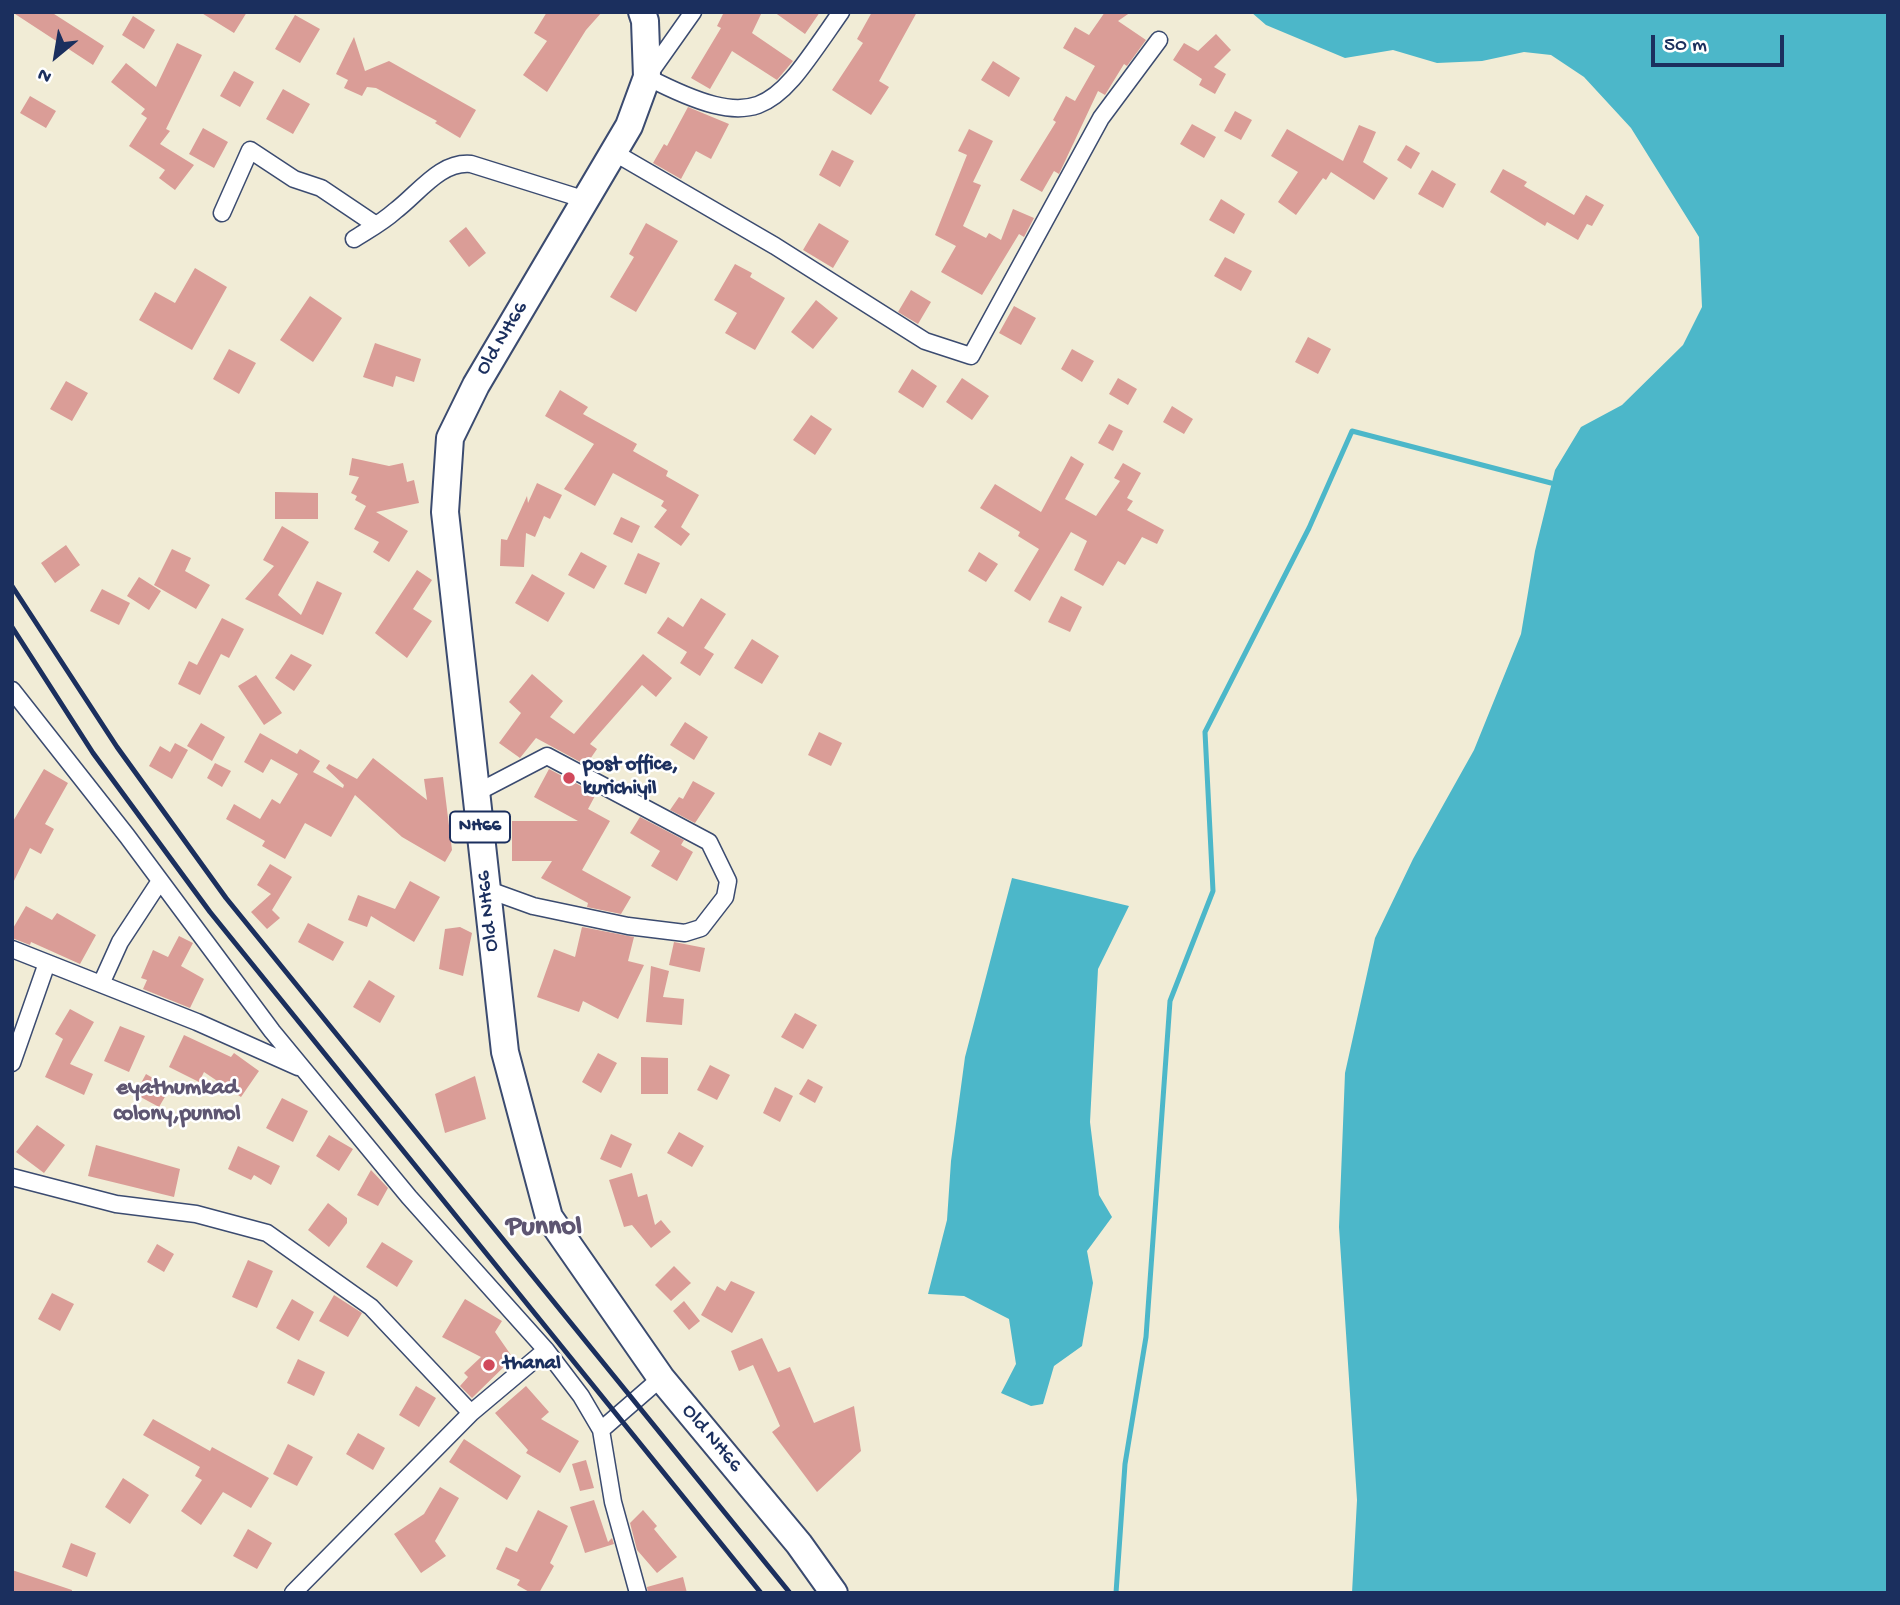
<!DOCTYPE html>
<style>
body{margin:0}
#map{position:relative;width:1900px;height:1605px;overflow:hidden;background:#f1ecd6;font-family:"Gochi Hand",sans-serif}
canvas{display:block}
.frame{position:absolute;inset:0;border:14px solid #1b2f5e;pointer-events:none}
.north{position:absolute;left:21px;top:21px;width:70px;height:70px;-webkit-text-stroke:5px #fff;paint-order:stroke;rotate:210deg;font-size:19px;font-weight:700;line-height:28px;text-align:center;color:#1b2f5e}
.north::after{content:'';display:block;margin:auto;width:24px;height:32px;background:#1b2f5e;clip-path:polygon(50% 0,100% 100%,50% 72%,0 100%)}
.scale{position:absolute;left:1651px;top:35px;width:133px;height:32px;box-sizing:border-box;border:4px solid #1b2f5e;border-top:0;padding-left:9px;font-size:21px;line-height:24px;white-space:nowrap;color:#1b2f5e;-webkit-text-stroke:5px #fff;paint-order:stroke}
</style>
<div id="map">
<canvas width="1900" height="1605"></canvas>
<div class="frame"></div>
<div class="north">N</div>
<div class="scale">50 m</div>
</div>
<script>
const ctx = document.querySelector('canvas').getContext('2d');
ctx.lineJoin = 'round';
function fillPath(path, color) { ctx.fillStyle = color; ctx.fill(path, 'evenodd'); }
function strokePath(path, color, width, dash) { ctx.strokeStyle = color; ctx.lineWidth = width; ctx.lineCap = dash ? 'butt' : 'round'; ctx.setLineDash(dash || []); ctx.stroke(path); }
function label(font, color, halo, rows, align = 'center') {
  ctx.font = font + ' "Gochi Hand",sans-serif'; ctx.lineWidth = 5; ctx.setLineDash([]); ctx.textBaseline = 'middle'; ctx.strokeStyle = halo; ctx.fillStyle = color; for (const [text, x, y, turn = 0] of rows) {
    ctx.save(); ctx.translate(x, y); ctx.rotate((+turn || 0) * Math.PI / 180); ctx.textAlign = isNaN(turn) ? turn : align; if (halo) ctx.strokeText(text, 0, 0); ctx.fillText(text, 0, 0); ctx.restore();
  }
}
const water = new Path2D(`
 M1251 12H1888V1593H1352L1357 1500 1339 1227 1345 1073 1375 938 1413 859 1474 750 1521 634 1535 551 1555 470 1581 427 1622 405 1683 345 1702 307 1699 237 1631 128 1584 77 1551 55 1524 52 1482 61 1437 63 1393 50 1345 58 1266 25Z
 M1012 878 1129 906 1098 969 1090 1122 1099 1195 1112 1217 1087 1251 1093 1283 1082 1346 1054 1366 1043 1404 1031 1406 1001 1393 1016 1364 1009 1319 964 1296 928 1294 947 1220 951 1161 965 1057Z`);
const stream = new Path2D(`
 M1116 1593 1125 1464 1146 1337 1170 1001 1213 891 1205 732 1309 528 1352 431 1551 483`);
const building = new Path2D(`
 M12 12H51L104 46 93 65Z
 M200 12H247L234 33Z
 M547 12H602L586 30 547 92 523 75 547 41 534 33Z
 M724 12H762L752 33 793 61 777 80 732 51 710 89 691 78 721 28 717 26Z
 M774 12H820L805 34Z
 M872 12H917L879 81 889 87 871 115 832 90 863 43 857 39Z
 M1105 12H1131L1118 21 1146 40 1127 66 1124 64 1105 95 1098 91 1059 174 1054 171 1042 192 1020 180 1056 122 1053 120 1066 96 1075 101 1095 66 1063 48 1075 27 1089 35Z
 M295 15 320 29 300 63 275 49Z
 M133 16 155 30 144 49 122 35Z
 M1216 34 1231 50 1214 67 1226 74 1215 94 1199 85 1202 79 1173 60 1184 43 1198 51Z
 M354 37 365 71 389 61 476 110 460 138 435 123 437 121 376 88 367 87 362 96 344 88 348 80 336 74Z
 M177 43 202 55 166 129 170 131 160 144 194 165 175 190 159 178 165 170 129 146 147 118 141 114 145 109 111 82 126 63 156 87Z
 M993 61 1020 78 1009 97 981 80Z
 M234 71 254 82 240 107 220 96Z
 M283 89 310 104 293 134 266 119Z
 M30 96 56 111 46 128 20 113Z
 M688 107 729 124 711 159 696 151 681 179 653 163 664 144 667 146Z
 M1235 111 1252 120 1241 140 1224 131Z
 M1192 124 1216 137 1204 158 1180 144Z
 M1359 125 1376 132 1363 162 1388 178 1374 200 1331 172 1326 180 1323 178 1296 215 1278 202 1298 172 1271 156 1287 129 1343 161Z
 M203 128 228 142 214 168 189 154Z
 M969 129 993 141 973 182 981 185 963 226 986 238 989 233 1001 240 1013 209 1034 218 1024 237 1019 234 982 295 941 272 956 246 935 235 967 155 958 151Z
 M1406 145 1420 153 1411 169 1397 160Z
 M832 150 854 161 840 187 819 175Z
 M1503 169 1527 182 1524 186 1574 215 1586 195 1604 205 1592 226 1587 224 1578 240 1547 222 1545 226 1490 192Z
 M1432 170 1456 184 1443 208 1418 194Z
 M1221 199 1245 214 1234 234 1209 220Z
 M646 223 678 241 636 312 610 297 634 257 629 254Z
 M819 223 849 241 833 268 803 250Z
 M466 227 486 253 469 267 449 241Z
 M1225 257 1252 271 1241 291 1214 276Z
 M735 264 752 273 750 277 785 298 755 350 725 333 737 313 714 300Z
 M195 268 227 287 192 350 139 320 155 292 175 303Z
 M911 290 931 302 918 324 898 312Z
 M310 296 342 318 313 362 280 340Z
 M816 300 838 318 813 349 791 332Z
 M1014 306 1036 318 1021 345 999 333Z
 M1308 337 1331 349 1318 374 1295 362Z
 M375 343 421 359 414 382 396 376 393 387 363 377Z
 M229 349 256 363 239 394 213 379Z
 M1072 349 1094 361 1082 382 1061 369Z
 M912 369 937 386 923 408 898 392Z
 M962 378 989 396 972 420 946 402Z
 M1118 378 1137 389 1128 405 1109 394Z
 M66 381 88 393 72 421 50 409Z
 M560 390 588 407 583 414 637 444 633 451 668 471 666 476 699 495 681 527 690 534 681 546 654 527 667 510 661 506 664 501 613 473 595 506 564 489 594 444 545 416Z
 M1172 406 1193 419 1184 434 1163 422Z
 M811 415 832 429 815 455 793 440Z
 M1109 424 1123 431 1113 451 1098 443Z
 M1071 456 1084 464 1065 499 1096 516 1120 481 1114 478 1123 463 1141 473 1127 498 1133 501 1127 510 1164 530 1157 544 1142 537 1125 565 1118 561 1103 586 1074 570 1087 541 1071 532 1030 601 1014 591 1039 549 1018 536 1020 532 980 508 995 484 1041 512Z
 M352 458 389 466 403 463 407 482 414 480 419 503 376 512 408 531 389 562 373 552 379 542 354 529 366 506 355 500 357 496 351 493 359 477 349 475Z
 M537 483 562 495 550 519 544 516 535 537 526 533 524 567 500 566 501 539 507 540 527 496 528 503Z
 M275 492 318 493V519H275Z
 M621 517 640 526 632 543 613 534Z
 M282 526 309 542 278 595 301 615 317 581 342 593 323 635 245 599 274 566 263 560Z
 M66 545 80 565 55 583 41 563Z
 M172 549 191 558 185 571 210 585 196 609 154 585Z
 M581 552 607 566 594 589 568 575Z
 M979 552 998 564 986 582 968 571Z
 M638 553 660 563 646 594 624 584Z
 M417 570 432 580 413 609 432 621 407 658 375 633Z
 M532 574 565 593 548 622 515 603Z
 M139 577 161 591 149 610 127 596Z
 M102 589 130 603 119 625 90 611Z
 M1061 596 1082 607 1070 632 1048 622Z
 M701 598 726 614 704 648 714 654 700 676 680 663 687 652 657 633 668 617 683 627Z
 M222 618 244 629 229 658 221 654 200 695 178 684 189 661 197 665Z
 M752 639 779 656 762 684 734 668Z
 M291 654 312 665 294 691 275 678Z
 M643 654 672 678 656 697 642 685 590 744 597 749 586 765 536 738 520 758 499 743 521 713 509 702 532 674 563 701 550 717 574 734Z
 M256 675 282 713 264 725 238 686Z
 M685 722 708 737 694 760 670 745Z
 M201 723 225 737 212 761 187 746Z
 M819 732 842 743 831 766 808 755Z
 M260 733 297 754 300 749 320 761 313 772 343 788 344 785 326 768 329 764 357 779 373 758 427 800 424 779 443 777 452 850 445 862 402 837 355 795 331 837 305 823 285 859 262 846 265 841 226 819 234 804 260 819 272 799 280 804 298 774 271 759 263 773 244 762Z
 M175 743 188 750 172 779 149 766 160 746 170 752Z
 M215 763 231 771 222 787 207 778Z
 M44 769 68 783 45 824 54 829 41 854 30 848 12 885V823Z
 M549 769 596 794 588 809 610 821 582 870 631 897 621 914 587 907 588 903 541 878 552 861H512V821H578L534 797Z
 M693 781 715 793 695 823 670 810 679 797 683 799Z
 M640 817 684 840 681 845 693 852 677 881 651 866 660 851 630 833Z
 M270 864 292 877 272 910 280 918 267 929 251 912 271 894 257 885Z
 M410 881 440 897 414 942 371 916 367 927 348 920 358 895 395 909Z
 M26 906 52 920 57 913 96 935 80 964 31 942 30 945 12 938V930Z
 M308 923 344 942 333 961 298 942Z
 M460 927 472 933 463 976 439 969 445 929Z
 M582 927 634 937 628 961 644 965 618 1019 583 1001 579 1012 537 997 554 949 575 957Z
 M179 936 193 943 181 966 204 979 190 1008 143 989 147 980 141 978 153 950 168 957Z
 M674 942 705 948 700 972 669 965Z
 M651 966 669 971 663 997 684 999 682 1025 646 1022Z
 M369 980 395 996 380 1023 353 1007Z
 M70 1009 94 1022 70 1064 93 1074 84 1095 45 1077 63 1039 55 1034Z
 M795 1013 817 1025 803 1049 781 1037Z
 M120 1026 145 1036 129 1072 104 1061Z
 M184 1035 231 1057 234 1053 259 1071 241 1097 204 1072 199 1082 169 1067Z
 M598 1053 617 1063 601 1093 582 1082Z
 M641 1057 668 1058V1094H641Z
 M710 1065 730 1075 717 1100 697 1090Z
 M146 1074 170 1088 159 1107 135 1094Z
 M475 1076 486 1119 445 1133 435 1094Z
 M808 1079 823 1087 815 1103 799 1094Z
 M775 1087 793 1096 780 1122 763 1113Z
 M282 1098 308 1111 293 1142 266 1128Z
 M37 1125 65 1145 44 1173 16 1152Z
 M679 1132 704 1146 692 1167 667 1153Z
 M611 1134 632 1144 621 1168 600 1159Z
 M329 1135 353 1149 339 1171 316 1156Z
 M96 1145 180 1169 174 1197 88 1176Z
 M238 1146 280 1166 271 1185 254 1175 251 1180 228 1169Z
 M371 1170 388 1188 378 1206 357 1195Z
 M632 1173 638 1197 647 1194 655 1225 661 1220 671 1232 651 1248 632 1225 624 1227 609 1180Z
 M328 1203 347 1218V1223L329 1247 308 1230Z
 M382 1242 413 1261 397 1287 366 1267Z
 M157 1244 174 1254 164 1272 147 1262Z
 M248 1260 273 1271 257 1308 232 1297Z
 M674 1266 691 1283 671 1301 655 1285Z
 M731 1281 755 1292 732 1333 701 1315 717 1286 725 1291Z
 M52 1293 74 1304 60 1331 38 1319Z
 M334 1295 362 1313 348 1337 319 1321Z
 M292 1299 314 1312 299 1341 276 1328Z
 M465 1299 502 1321 495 1332 513 1358 472 1398 460 1386 468 1377 464 1373 481 1357 442 1337Z
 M684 1301 700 1321 689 1330 673 1311Z
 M762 1338 778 1372 790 1367 814 1423 854 1406 861 1451 817 1492 772 1432 780 1426 753 1365 739 1371 731 1351Z
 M298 1359 325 1372 314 1396 287 1383Z
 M416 1386 436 1398 419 1427 399 1415Z
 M526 1386 549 1412 541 1419 579 1441 560 1473 526 1453 528 1450 495 1413Z
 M153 1419 210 1451 212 1447 269 1478 251 1508 223 1492 201 1525 181 1511 202 1480 195 1476 200 1467 143 1435Z
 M358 1433 385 1448 373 1470 346 1454Z
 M464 1439 521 1476 507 1500 449 1462Z
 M288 1444 313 1457 297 1486 273 1474Z
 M586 1460 594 1488 580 1491 572 1464Z
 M123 1478 149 1495 130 1524 105 1507Z
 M440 1487 459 1498 435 1541 446 1556 421 1573 394 1534 424 1514Z
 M594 1500 608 1542 612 1538 614 1544 585 1553 570 1507Z
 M538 1510 568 1526 550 1563 554 1566 539 1593H531L517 1585 520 1580 496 1569 506 1547 517 1552Z
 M643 1510 657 1526 654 1529 677 1557 657 1573 637 1550 630 1523Z
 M248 1529 272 1543 257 1569 233 1556Z
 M71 1543 96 1553 87 1577 62 1567Z
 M12 1570 72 1590V1593H12Z
 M683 1577 687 1593H648L647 1587Z`);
const street = new Path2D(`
 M693 12 647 77C764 137 774 108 841 12
 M615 153 775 246 925 341 971 356 1101 118 1159 40
 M222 213 250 150 294 179 321 188 376 225
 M354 239C368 230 383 222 395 211 419 193 440 161 471 164L586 200
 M12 690 127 836 272 1031 409 1197 546 1350
 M476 793 547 756 709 842 728 881 725 897 701 928 685 933 628 926 533 906 486 889
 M12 949 197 1022 298 1067
 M101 984 120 942 160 881
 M12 1063 47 963
 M12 1177 116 1204 196 1214 267 1233 371 1307 471 1413 546 1350 581 1396 601 1430 613 1502 638 1593
 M601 1430 661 1378
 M293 1593 471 1413`);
const primary = new Path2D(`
 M642 12 645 21 647 77 629 126 476 385 450 438 445 512 505 1052 549 1217 661 1378 799 1544 834 1593`);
const rail = new Path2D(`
 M12 586 117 747 226 898 790 1593
 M12 627 93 753 210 912 761 1593`);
const markers = [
 [569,778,7,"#d1495b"],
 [489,1365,7,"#d1495b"]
];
const shields = [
 [480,827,60]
];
const shieldNames = [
 ["NH66",480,827]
];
const streetNames = [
 ["Old NH66",503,339,-59],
 ["Old NH66",489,911,-96],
 ["Old NH66",711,1439,50]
];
const poiNames = [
 ["post office,",583,766],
 ["kurichiyil",583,790],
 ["thanal",503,1365]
];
const neighbourhoodNames = [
 ["eyathumkad",177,1089],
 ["colony,punnol",177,1115]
];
const districtNames = [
 ["Punnol",544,1229]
];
fillPath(water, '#4cb7c9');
strokePath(stream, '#4cb7c9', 5);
fillPath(building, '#da9d97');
strokePath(street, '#3b4b70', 19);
strokePath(primary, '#3b4b70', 30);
strokePath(street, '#fff', 16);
strokePath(primary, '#fff', 26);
strokePath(rail, '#1b2f5e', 5);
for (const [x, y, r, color] of markers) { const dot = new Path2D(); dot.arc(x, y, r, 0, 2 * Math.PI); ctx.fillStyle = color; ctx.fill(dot); strokePath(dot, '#fff', 2.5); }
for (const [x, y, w] of shields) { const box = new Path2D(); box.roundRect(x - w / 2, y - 15.5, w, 31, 5); ctx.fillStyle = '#fff'; ctx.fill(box); strokePath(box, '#1b2f5e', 2); }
label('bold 19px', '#1b2f5e', null, shieldNames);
label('21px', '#1b2f5e', '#fff', streetNames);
label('bold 21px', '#1b2f5e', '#fff', poiNames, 'left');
label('bold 23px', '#5e5672', '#fff', neighbourhoodNames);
label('bold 28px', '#5e5672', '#fff', districtNames);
</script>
